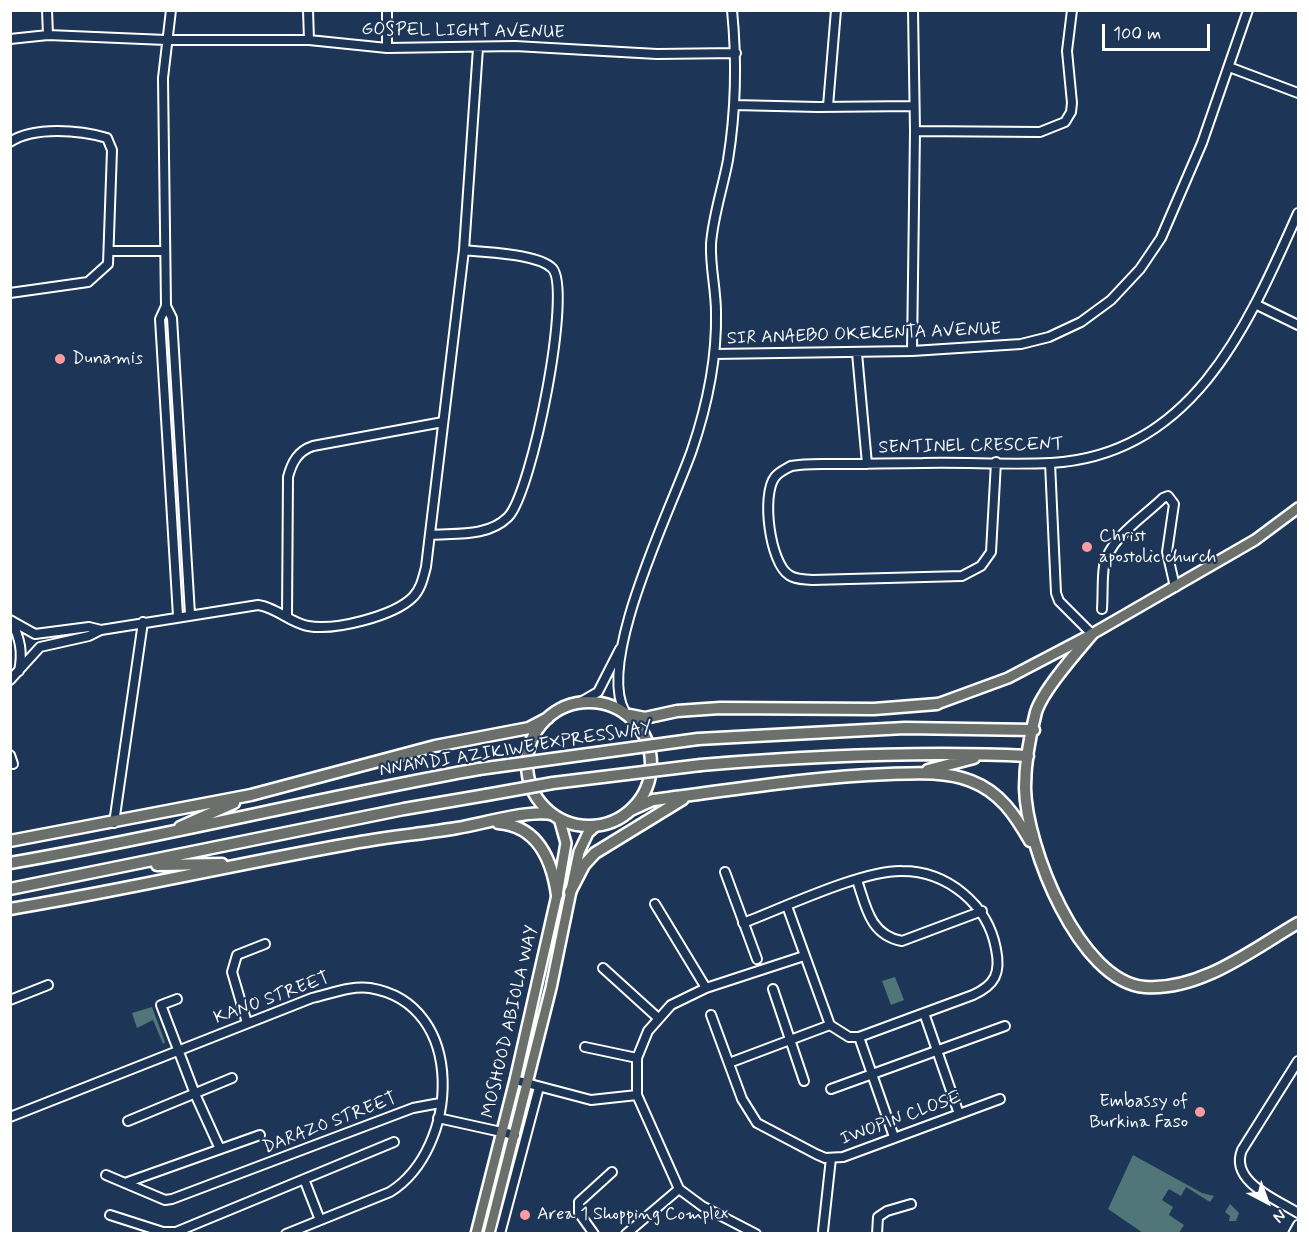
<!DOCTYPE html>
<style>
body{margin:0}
#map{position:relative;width:1309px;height:1244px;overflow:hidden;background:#1d3557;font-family:Mynerve,sans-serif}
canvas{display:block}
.frame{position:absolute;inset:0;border:12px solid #fff;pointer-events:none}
.north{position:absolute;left:1237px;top:1172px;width:60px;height:60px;-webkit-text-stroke:4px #1d3557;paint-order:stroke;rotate:139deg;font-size:16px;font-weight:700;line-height:24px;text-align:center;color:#fff}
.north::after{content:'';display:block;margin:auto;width:21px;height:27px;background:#fff;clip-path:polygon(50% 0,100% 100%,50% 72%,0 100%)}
.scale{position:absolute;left:1102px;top:24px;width:108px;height:27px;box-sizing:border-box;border:3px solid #fff;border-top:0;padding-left:8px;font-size:18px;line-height:21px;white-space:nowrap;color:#fff;-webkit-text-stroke:4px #1d3557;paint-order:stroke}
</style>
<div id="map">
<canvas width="1309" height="1244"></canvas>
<div class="frame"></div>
<div class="north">N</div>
<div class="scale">100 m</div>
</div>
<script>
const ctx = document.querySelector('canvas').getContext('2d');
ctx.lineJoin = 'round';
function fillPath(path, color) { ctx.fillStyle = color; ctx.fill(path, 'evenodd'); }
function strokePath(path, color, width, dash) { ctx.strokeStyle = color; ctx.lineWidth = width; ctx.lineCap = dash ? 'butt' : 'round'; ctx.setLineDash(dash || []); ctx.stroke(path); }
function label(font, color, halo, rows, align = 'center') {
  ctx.font = font + ' Mynerve,sans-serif'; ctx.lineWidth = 4.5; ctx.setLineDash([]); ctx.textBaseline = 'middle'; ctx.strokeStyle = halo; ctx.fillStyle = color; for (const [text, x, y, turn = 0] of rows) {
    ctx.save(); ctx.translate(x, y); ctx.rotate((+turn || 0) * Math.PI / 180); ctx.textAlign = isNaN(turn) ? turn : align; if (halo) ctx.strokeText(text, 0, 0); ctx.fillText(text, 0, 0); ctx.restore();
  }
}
const green = new Path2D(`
 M895 977 904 1000 891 1005 882 981Z
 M152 1007 165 1042 163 1044 153 1020 137 1028 132 1013Z
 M1133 1155 1202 1193 1214 1196 1210 1202 1186 1187 1181 1196 1169 1189 1162 1200 1173 1207 1169 1215 1184 1225 1179 1233H1143L1108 1209Z
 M1230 1204 1239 1213 1236 1221H1229L1230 1216 1225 1212Z`);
const minor = new Path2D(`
 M47 10 48 35
 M171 10 163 78 166 306 160 319 178 616
 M308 10 309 40
 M387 10V48
 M10 39 48 35 166 40H309L387 48 515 46 657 54 736 53
 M1229 67 1298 93
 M734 105 818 107 914 106
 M828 106 836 10
 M915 131 1040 132 1065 122 1071 112 1072 103 1067 51 1072 10
 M10 142C34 126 80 130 107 138L112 150 108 264 88 282 10 293
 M110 251H164
 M1255 304 1298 325
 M166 306 172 318 190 614
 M912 351 915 131 913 10
 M857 353 867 464
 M714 354 912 351 1021 344 1049 337 1081 322 1111 300 1140 269 1161 238 1202 143 1248 10
 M996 462 991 552 981 566 962 576 812 580C804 579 796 580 789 575 770 563 761 495 775 477 779 472 786 469 791 466 806 463 822 464 837 464 865 464 894 463 923 463 965 462 1008 465 1051 463 1193 455 1248 325 1298 213
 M1050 463 1056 593 1059 601 1092 634
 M430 535C456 533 488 537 508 517 532 493 573 288 552 268 536 253 485 253 464 250
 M1102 609C1103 595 1102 579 1104 566 1110 537 1144 517 1163 498L1168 496 1174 504 1167 552 1175 587
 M287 616 288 477C292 462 298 451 313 446L443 422
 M10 620 35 634 89 627 101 630
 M12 622C20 639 23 652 19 671
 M10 680 40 647 89 636 101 630 258 605C276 607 290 623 308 626 335 631 394 616 413 597 421 589 423 578 426 567L464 250 478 48
 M579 703 598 692 620 649
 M625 712C595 661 673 505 692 450 707 406 717 358 716 312 716 290 710 266 711 244 713 216 723 187 728 160 736 110 737 60 732 10
 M10 755 13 764
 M114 823 143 622
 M725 872 757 959
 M857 880C866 907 870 935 902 941L982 911
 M655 904 706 988
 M743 923C783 908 862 870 902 871 948 871 988 905 996 949 1001 973 995 985 973 995L859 1037H849L830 1025 787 906
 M603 968 657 1017
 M773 989 804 1081
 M177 999 161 1005 195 1094 220 1149
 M10 1000 48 985
 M924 1013 959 1114
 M711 1015 742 1099 757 1123 816 1154 825 1158 843 1157 1000 1099
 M247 1023 232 972 237 955 265 944
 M859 1037 894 1137
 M585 1047 637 1058
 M1298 1061 1242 1150C1229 1182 1278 1200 1298 1213
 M729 1063 830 1025
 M515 1080 591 1100 637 1095
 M831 1089 1005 1026
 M10 1117 312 998C330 994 352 985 370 988 468 1004 459 1149 390 1192L286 1234
 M438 1118 515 1135
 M128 1121 232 1078
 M106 1175 165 1200 172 1199 413 1108 440 1103
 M304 1179 320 1220
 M125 1183 260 1135
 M110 1215 163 1232H176L394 1142
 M823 1231 831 1158
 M500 1234 539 1087
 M594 1234 579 1213V1202L612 1172
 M626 1234 679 1189
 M756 1234 702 1206 679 1189 637 1095V1058L648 1031 671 1005 706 988 804 956
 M877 1234 878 1217 887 1211 911 1204
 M1293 1234 1298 1225`);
const major = new Path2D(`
 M937 704 1008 678 1092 634 1255 540 1298 508
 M476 1234 515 1080 557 895 566 843 559 818
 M489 1234 551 988 579 852 588 833 597 825`);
const highway = new Path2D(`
 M1092 634C1077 652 1043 690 1036 712 1030 735 1025 764 1025 788 1026 846 1079 982 1145 987 1201 991 1253 949 1298 923
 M527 764a62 62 0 1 1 124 0a62 62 0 1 1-124 0Z
 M630 715 645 718 677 711 720 708 874 709 937 704
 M698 739 905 728 1034 730
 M701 765C810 756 919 751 1028 756
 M928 770 974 758
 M631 810 653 800C731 790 810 777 889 774 915 773 946 771 971 781 1000 792 1015 815 1030 841
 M498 823C538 826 552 860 557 895
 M180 827 234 803
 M10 841 251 795 435 746 529 728 548 718
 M10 863C168 836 322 797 479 769
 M157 865 222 864
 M10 889 404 809 486 795
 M570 892 584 865 595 853 683 799
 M10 909C124 890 236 864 349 844 385 837 421 834 457 828 482 824 534 808 554 815`);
const highwayBridge = new Path2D(`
 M479 769 698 739
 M486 795 553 783 701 765`);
const markers = [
 [60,359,6,"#ff9aa2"],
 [1087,547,6,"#ff9aa2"],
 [1200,1112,6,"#ff9aa2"],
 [525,1215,6,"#ff9aa2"]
];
const streetNames = [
 ["GOSPEL LIGHT AVENUE",463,32,1],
 ["SIR ANAEBO OKEKENTA AVENUE",864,335,-2],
 ["SENTINEL CRESCENT",971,447,-1],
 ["NNAMDI AZIKIWE EXPRESSWAY",516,750,-9],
 ["KANO STREET",272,999,-20],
 ["MOSHOOD ABIOLA WAY",511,1022,-77],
 ["IWOPIN CLOSE",901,1119,-20],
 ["DARAZO STREET",330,1124,-21]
];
const poiNames = [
 ["Dunamis",72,359],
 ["Christ",1099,537],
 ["apostolic church",1099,558],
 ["Embassy of",1188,1102,"right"],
 ["Burkina Faso",1188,1123,"right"],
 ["Area 1 Shopping Complex",537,1215]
];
fillPath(green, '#507679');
strokePath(minor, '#fff', 12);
strokePath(major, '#fff', 14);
strokePath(highway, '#fff', 15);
strokePath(minor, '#1d3557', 8);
strokePath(major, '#6c706d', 9);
strokePath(highway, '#6c706d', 10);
strokePath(highwayBridge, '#fff', 15, []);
strokePath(highwayBridge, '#6c706d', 10);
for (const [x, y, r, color] of markers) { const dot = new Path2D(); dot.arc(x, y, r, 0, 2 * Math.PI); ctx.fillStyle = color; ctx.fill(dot); strokePath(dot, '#1d3557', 2); }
label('18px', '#fff', '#1d3557', streetNames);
label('18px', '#fff', '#1d3557', poiNames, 'left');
</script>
